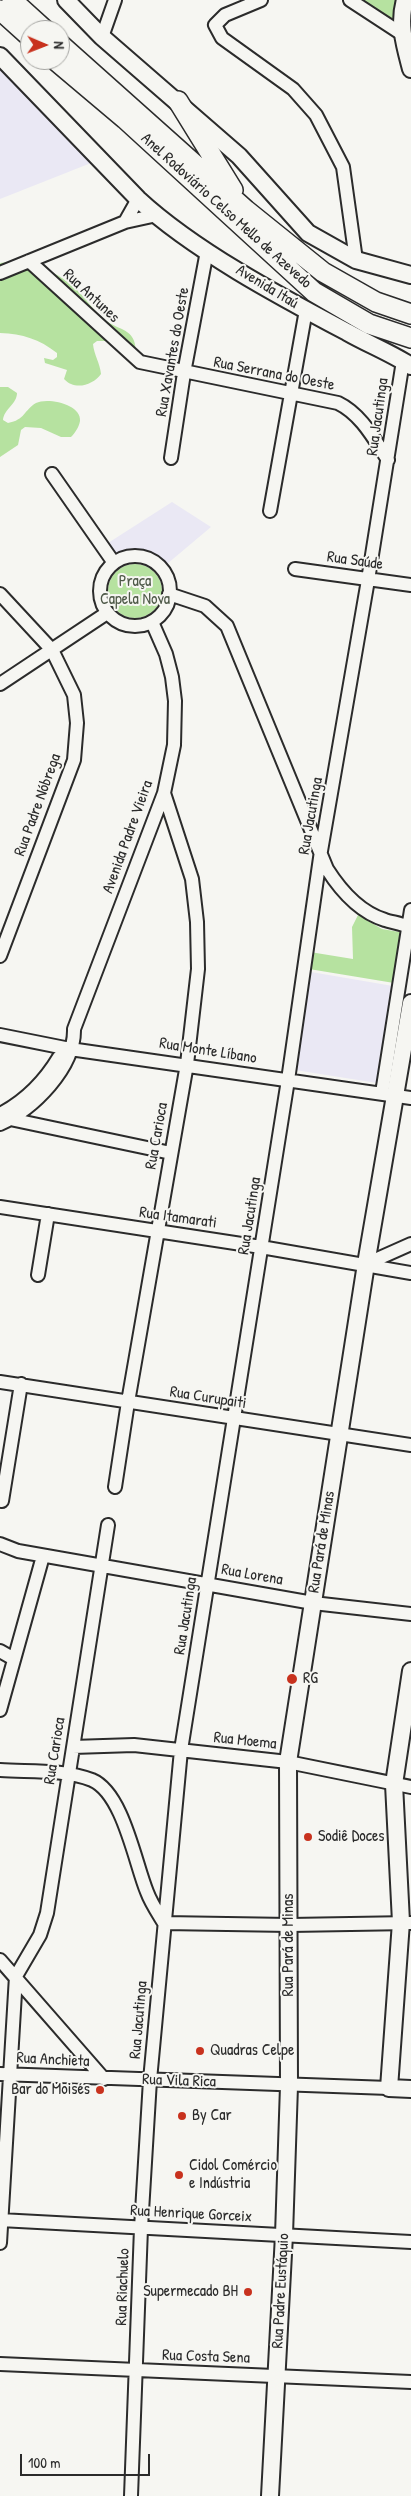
<!DOCTYPE html>
<meta charset="utf-8">
<style>
body{margin:0}
#map{position:relative;width:411px;height:2496px;overflow:hidden;background:#f6f6f2;font-family:"Patrick Hand",sans-serif}
canvas{display:block}
.north{position:absolute;left:20px;top:20px;width:50px;height:50px;box-sizing:border-box;background:#f6f6f2;border:1px solid #a5a5a2;border-radius:50%;rotate:91deg;font-size:14px;font-weight:700;line-height:20px;text-align:center;color:#2b2b2b}
.north::after{content:'';display:block;margin:auto;width:18px;height:22px;background:#c8321e;clip-path:polygon(50% 0,100% 100%,50% 72%,0 100%)}
.scale{position:absolute;left:20px;top:2454px;width:130px;height:22px;box-sizing:border-box;border:2px solid #2b2b2b;border-top:0;padding-left:6px;font-size:15px;line-height:18px;white-space:nowrap;color:#2b2b2b;-webkit-text-stroke:4px #f6f6f2;paint-order:stroke}
</style>
<div id="map">
<canvas width="411" height="2496"></canvas>
<div class="north">N</div>
<div class="scale">100 m</div>
</div>
<script>
const ctx = document.querySelector('canvas').getContext('2d');
ctx.lineJoin = 'round';
function fillPath(path, color) { ctx.fillStyle = color; ctx.fill(path, 'evenodd'); }
function strokePath(path, color, width, dash) { ctx.strokeStyle = color; ctx.lineWidth = width; ctx.lineCap = dash ? 'butt' : 'round'; ctx.setLineDash(dash || []); ctx.stroke(path); }
function label(font, color, halo, rows, align = 'center') {
  ctx.font = font + ' "Patrick Hand",sans-serif'; ctx.lineWidth = 4; ctx.setLineDash([]); ctx.textBaseline = 'middle'; ctx.strokeStyle = halo; ctx.fillStyle = color; for (const [text, x, y, turn = 0] of rows) {
    ctx.save(); ctx.translate(x, y); ctx.rotate((+turn || 0) * Math.PI / 180); ctx.textAlign = isNaN(turn) ? turn : align; if (halo) ctx.strokeText(text, 0, 0); ctx.fillText(text, 0, 0); ctx.restore();
  }
}
const built = new Path2D(`
 M0 65 91 163 0 199Z
 M172 502 211 527 167 564 150 555 135 552 118 555 108 543Z
 M311 972 393 986 377 1083 295 1070Z`);
const green = new Path2D(`
 M359 0H399L397 27Z
 M8 262C34 262 59 272 78 291 87 300 94 311 104 319 120 332 135 327 136 352L122 353 106 341H97L93 344C94 355 100 363 101 374 93 385 75 391 64 379L67 370 45 363 44 358 53 360 57 357V353C39 339 23 334 0 333V263Z
 M0 387H8L17 393C17 404 4 409 3 420L8 423C25 420 24 410 36 403 47 397 82 404 80 421 79 427 75 433 71 437H61L41 428 25 427 21 430 18 445 0 457Z
 M108 591a27 27 0 1 1 54 0a27 27 0 1 1-54 0Z
 M358 915 382 929 405 933 394 983 309 969 310 952 353 959 352 927Z`);
const minor = new Path2D(`
 M261 0 225 15 215 25 222 38 293 89 316 115 343 167 356 260
 M350 0 402 34
 M102 37 115 0
 M125 222 138 199
 M29 261 140 362 338 403C361 414 374 439 388 460
 M0 273 125 222 157 215
 M171 458 184 373 207 251
 M52 474 114 563
 M270 511 306 310
 M100 591a35 35 0 1 1 70 0a35 35 0 1 1-70 0Z
 M295 569 411 585
 M0 594 52 650 74 695 77 723 74 760 0 956
 M169 594 205 606 227 626 327 869C341 891 359 912 385 920 393 923 404 923 411 929
 M0 684 107 613
 M0 1035 70 1049 411 1098
 M382 1093 411 910
 M0 1114C25 1101 44 1082 59 1057
 M10 1119 171 1153
 M0 1124C33 1109 75 1068 74 1029L164 793 174 745 175 701 172 677 166 654 152 622
 M0 1207 261 1247 411 1273
 M366 1264 411 1244
 M38 1275 48 1214
 M0 1382 411 1445
 M115 1487 128 1402 187 1064 198 969 197 922 192 879 164 793
 M2 1501 21 1384
 M0 1544 18 1551 313 1603 411 1614
 M0 1651 14 1659
 M0 1710 43 1556
 M73 1747 134 1745 288 1762 411 1787
 M0 1770C29 1772 64 1769 92 1780 123 1793 135 1863 147 1892 151 1903 158 1913 164 1923
 M164 1923 290 1925 411 1923
 M0 1960 104 2079
 M0 2074 389 2088
 M0 2220 411 2242
 M0 2243 16 1976 40 1935 47 1913 108 1525
 M0 2364 411 2382
 M131 2496 141 2228 150 2080 181 1750 288 1080 321 851 368 580 403 361`);
const major = new Path2D(`
 M66 0 102 37 239 156 308 233 356 260 411 275
 M405 0C398 24 405 46 411 69
 M0 56 138 199C193 250 279 296 347 332 368 344 391 353 411 366
 M411 1671 394 1784 401 1922 389 2088 411 2089
 M270 2496 284 2235 289 2086 288 1762 366 1264 411 1003`);
const highway = new Path2D(`
 M12 0 45 30
 M0 10 30 37
 M60 44 246 210 323 272 376 302 411 314
 M55 60 125 119 314 292 369 324 411 338
 M178 101 233 190`);
const markers = [
 [292,1679,6,"#c8321e"],
 [308,1837,5,"#c8321e"],
 [200,2051,5,"#c8321e"],
 [100,2090,5,"#c8321e"],
 [182,2116,5,"#c8321e"],
 [179,2175,5,"#c8321e"],
 [248,2292,5,"#c8321e"]
];
const streetNames = [
 ["Anel Rodoviário Celso Mello de Azevedo",226,211,42],
 ["Avenida Itaú",267,287,31],
 ["Rua Antunes",91,296,43],
 ["Rua Xavantes do Oeste",173,352,-80],
 ["Rua Serrana do Oeste",274,374,11],
 ["Rua Jacutinga",378,417,-82],
 ["Rua Saúde",355,561,8],
 ["Rua Padre Nóbrega",38,805,-70],
 ["Rua Jacutinga",311,816,-80],
 ["Avenida Padre Vieira",128,837,-70],
 ["Rua Monte Líbano",208,1051,9],
 ["Rua Carioca",157,1136,-80],
 ["Rua Jacutinga",250,1216,-81],
 ["Rua Itamarati",178,1218,8],
 ["Rua Curupaiti",208,1398,9],
 ["Rua Pará de Minas",322,1542,-81],
 ["Rua Lorena",252,1575,10],
 ["Rua Jacutinga",186,1616,-81],
 ["Rua Moema",245,1741,6],
 ["Rua Carioca",55,1751,-81],
 ["Rua Pará de Minas",289,1945,-90],
 ["Rua Jacutinga",139,2020,-85],
 ["Rua Anchieta",53,2060,3],
 ["Rua Vila Rica",179,2081,2],
 ["Rua Henrique Gorceix",191,2214,3],
 ["Rua Riachuelo",123,2287,-88],
 ["Rua Padre Eustáquio",281,2291,-87],
 ["Rua Costa Sena",206,2357,2]
];
const parkNames = [
 ["Praça",135,582],
 ["Capela Nova",135,600]
];
const poiNames = [
 ["RG",303,1679],
 ["Sodiê Doces",318,1837],
 ["Quadras Celpe",210,2051],
 ["Bar do Moisés",90,2090,"right"],
 ["By Car",192,2116],
 ["Cidol Comércio",189,2166],
 ["e Indústria",189,2184],
 ["Supermecado BH",238,2292,"right"]
];
fillPath(built, '#eae8f4');
fillPath(green, '#b6e2a0');
strokePath(minor, '#2b2b2b', 16);
strokePath(major, '#2b2b2b', 20);
strokePath(highway, '#2b2b2b', 22);
strokePath(minor, '#f6f6f2', 12);
strokePath(major, '#f6f6f2', 16);
strokePath(highway, '#f6f6f2', 19);
for (const [x, y, r, color] of markers) { const dot = new Path2D(); dot.arc(x, y, r, 0, 2 * Math.PI); ctx.fillStyle = color; ctx.fill(dot); strokePath(dot, '#f6f6f2', 2); }
label('16px', '#2b2b2b', '#f6f6f2', streetNames);
label('16px', '#4e5948', '#f6f6f2', parkNames);
label('16px', '#2b2b2b', '#f6f6f2', poiNames, 'left');
</script>
